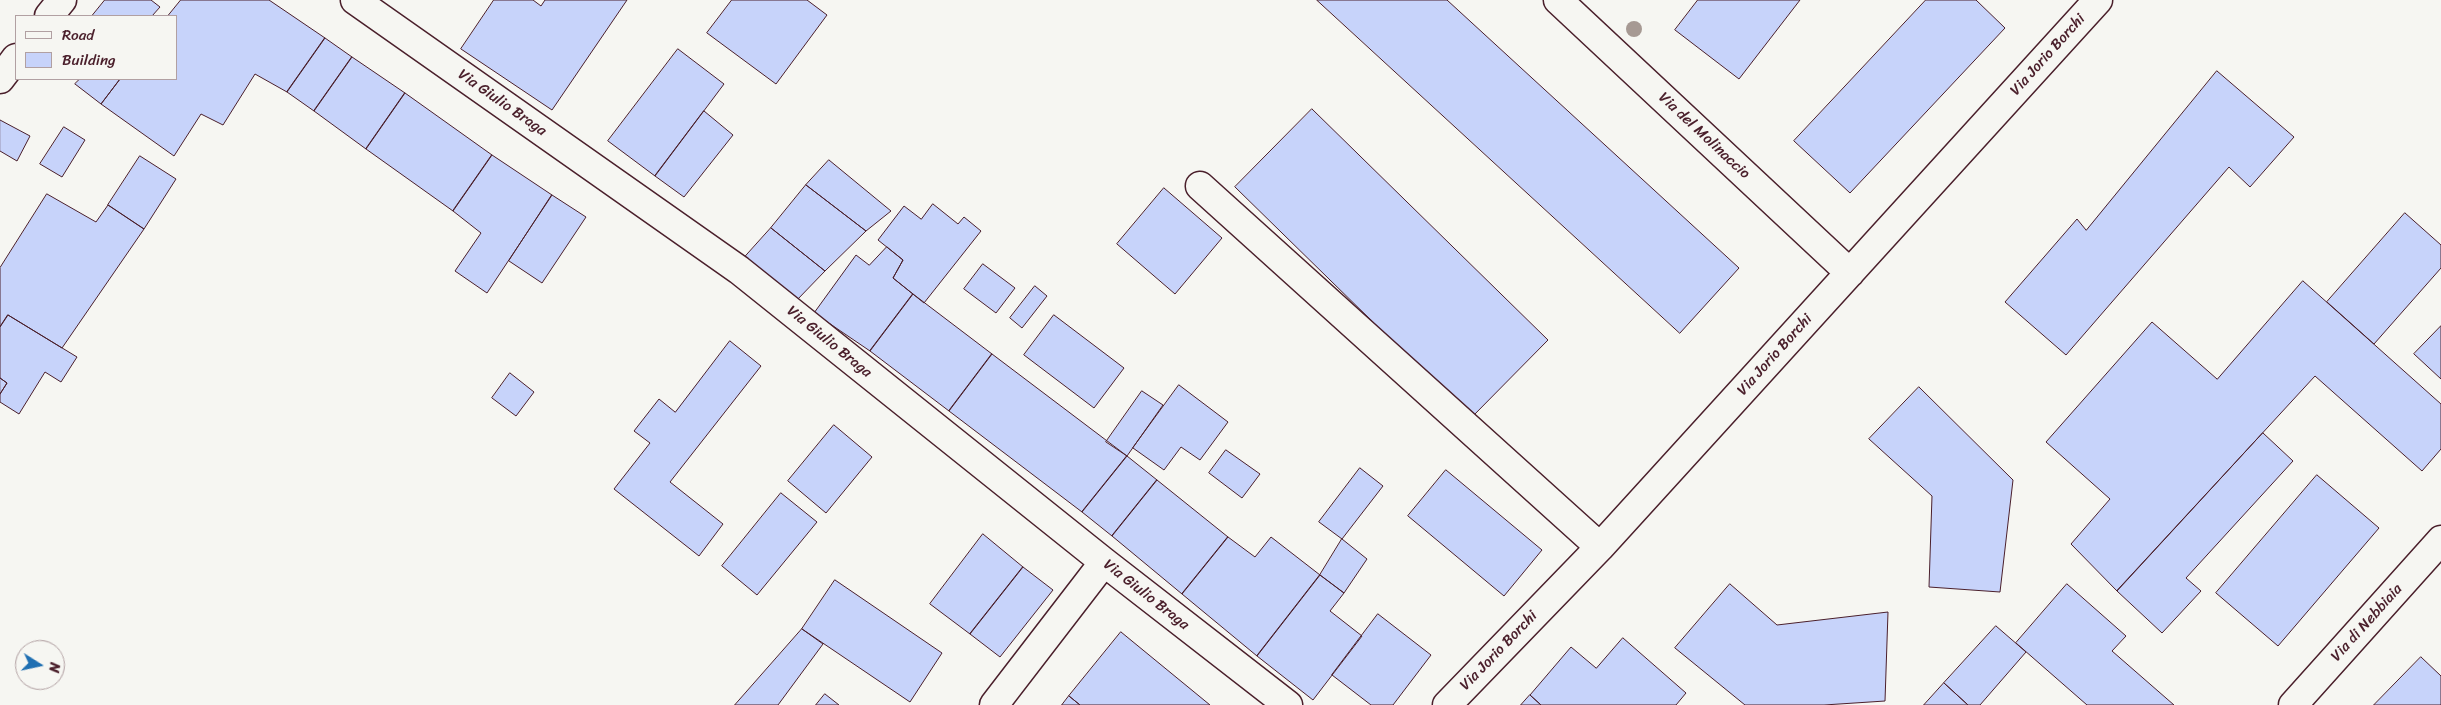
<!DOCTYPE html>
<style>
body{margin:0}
#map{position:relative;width:2441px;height:705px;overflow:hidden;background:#f6f6f2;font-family:Sriracha,sans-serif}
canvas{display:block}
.legend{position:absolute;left:15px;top:15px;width:162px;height:65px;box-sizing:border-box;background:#f6f6f2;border:1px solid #b1a0a2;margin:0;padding:6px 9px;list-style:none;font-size:15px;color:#4a1f2b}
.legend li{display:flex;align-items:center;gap:10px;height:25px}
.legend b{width:25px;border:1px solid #b1a0a2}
.north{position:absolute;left:15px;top:640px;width:50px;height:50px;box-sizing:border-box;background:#f6f6f2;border:1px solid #b1a0a2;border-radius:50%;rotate:100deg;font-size:14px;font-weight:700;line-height:20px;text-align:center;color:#4a1f2b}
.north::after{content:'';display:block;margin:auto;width:18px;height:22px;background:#1f6fb2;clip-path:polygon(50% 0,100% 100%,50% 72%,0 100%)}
</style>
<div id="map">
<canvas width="2441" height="705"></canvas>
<ul class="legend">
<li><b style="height:6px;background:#f6f6f2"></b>Road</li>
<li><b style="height:14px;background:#c7d3fa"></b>Building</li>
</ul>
<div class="north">N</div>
</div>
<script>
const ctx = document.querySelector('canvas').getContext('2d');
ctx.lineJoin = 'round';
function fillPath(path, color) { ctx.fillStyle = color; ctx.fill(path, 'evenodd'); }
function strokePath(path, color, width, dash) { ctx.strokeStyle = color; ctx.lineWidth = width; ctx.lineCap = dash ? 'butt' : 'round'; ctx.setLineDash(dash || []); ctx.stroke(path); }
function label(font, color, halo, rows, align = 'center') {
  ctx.font = font + ' Sriracha,sans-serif'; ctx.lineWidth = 4.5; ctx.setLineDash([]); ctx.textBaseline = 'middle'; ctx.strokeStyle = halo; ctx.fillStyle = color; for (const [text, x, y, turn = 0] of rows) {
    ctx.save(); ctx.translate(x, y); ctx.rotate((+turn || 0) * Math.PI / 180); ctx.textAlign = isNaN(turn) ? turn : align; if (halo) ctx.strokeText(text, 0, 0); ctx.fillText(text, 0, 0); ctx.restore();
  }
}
const building = new Path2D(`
 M105 0H151L160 7 152 16H92Z
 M181 0H269L325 38 287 92 255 74 223 125 201 114 174 156 101 104 120 79H176V16H168Z
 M494 0H533L541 6 545 0H627L552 110 461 49Z
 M732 0H807L827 15 776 84 707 33Z
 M1317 0H1447L1739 268 1680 333Z
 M1698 0H1800L1739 79 1675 30Z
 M1926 0H1976L2005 28 1850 193 1794 141Z
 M325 38 352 57 314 111 287 92Z
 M678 49 724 84 655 176 608 141Z
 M352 57 405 93 366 149 314 111Z
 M2217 71 2294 137 2250 187 2229 167 2066 355 2005 302 2077 219 2086 230Z
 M80 79H120L101 104 75 84Z
 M405 93 492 155 453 211 366 149Z
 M1312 109 1548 340 1471 418 1235 187Z
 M704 111 733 135 684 197 655 176Z
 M0 120 30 136 17 161 0 151Z
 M64 127 85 140 62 177 40 164Z
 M492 155 552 195 487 293 455 271 481 233 453 211Z
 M140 156 176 179 144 229 108 205Z
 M829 160 891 211 866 231 806 185Z
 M806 185 866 231 825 271 771 228Z
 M1164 188 1222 238 1175 294 1117 244Z
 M47 194 96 222 108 205 144 229 62 348 8 315 0 327V268Z
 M552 195 586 217 542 283 509 261Z
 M933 204 958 224 964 217 981 231 924 303 893 278 903 260 878 240 904 206 921 219Z
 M2405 213 2441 245V268L2374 344 2327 302Z
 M771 228 825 271 796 301 744 258Z
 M887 247 903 260 893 278 913 294 870 351 814 313 856 255 869 265Z
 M983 264 1015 288 996 313 964 289Z
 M2303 281 2441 404V449L2422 471 2315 376 2117 591 2071 544 2110 499 2046 442 2152 322 2217 379Z
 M1035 286 1047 296 1022 328 1010 318Z
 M913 294 992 354 949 411 870 351Z
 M8 315 77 357 61 382 45 372 19 414 0 402V394L7 383 0 378V327Z
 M1054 315 1124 368 1094 408 1024 355Z
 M2441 326V379L2414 354Z
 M730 341 761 366 670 482 723 524 699 556 614 489 650 443 634 431 659 399 675 412Z
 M992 354 1127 456 1082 512 949 411Z
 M510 373 534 392 516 416 492 398Z
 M0 378 7 383 0 394Z
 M1179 385 1228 422 1200 460 1181 447 1164 470 1133 448Z
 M1919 387 2013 480 2000 592 1929 587 1932 496 1869 439Z
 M1142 391 1163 405 1127 456 1106 442Z
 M834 425 872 457 826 513 788 481Z
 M2263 433 2293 461 2186 578 2201 591 2162 633 2117 591Z
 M1226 450 1260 474 1242 498 1209 473Z
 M1127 456 1157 480 1112 536 1082 512Z
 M1360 468 1383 486 1342 539 1319 522Z
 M1446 470 1542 550 1504 596 1408 516Z
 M2317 475 2379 528 2278 646 2216 593Z
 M1157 480 1228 537 1182 594 1112 536Z
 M781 493 817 522 757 595 722 566Z
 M983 534 1023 567 970 634 930 604Z
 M1228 537 1255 557 1271 537 1320 575 1257 656 1182 594Z
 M1342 539 1367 559 1344 593 1320 575Z
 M1023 567 1053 590 1000 657 970 634Z
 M1320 575 1344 593 1330 611 1362 636 1313 700 1257 656Z
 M835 580 942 653 910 702 802 629Z
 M1730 584 1777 625 1888 612 1885 701 1824 705H1745L1675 648Z
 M2067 584 2126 636 2112 651 2174 705H2087L2016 643Z
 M1378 614 1431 655 1393 705H1371L1332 675Z
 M1996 626 2026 652 1980 705H1968L1944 683Z
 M802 629 823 644 778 705H735Z
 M1121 632 1210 705H1080L1069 696Z
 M1623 638 1686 693 1676 705H1541L1530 695 1571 647 1596 668Z
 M2421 657 2441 676V705H2374Z
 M1944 683 1968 705H1924Z
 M825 694 839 705H816Z
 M1530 695 1541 705H1521Z
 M1069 696 1080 705H1062Z`);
const minor = new Path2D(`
 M355 0 739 270 1104 562 1288 705
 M1558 0 1850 273
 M49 16 62 0
 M0 79 16 58
 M1200 186 1600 547
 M994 705 1104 562
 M1447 705 1600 547 2098 0
 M2293 705 2441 540`);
const trees = [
 [1634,29]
];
const streetNames = [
 ["Via Jorio Borchi",2048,55,-48],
 ["Via Giulio Braga",502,103,35],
 ["Via del Molinaccio",1704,136,43],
 ["Via Giulio Braga",829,342,39],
 ["Via Jorio Borchi",1775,355,-48],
 ["Via Giulio Braga",1146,595,38],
 ["Via di Nebbiaia",2367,623,-48],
 ["Via Jorio Borchi",1499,651,-46]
];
fillPath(building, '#c7d3fa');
strokePath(building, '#4a1f2b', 1);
strokePath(minor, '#4a1f2b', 31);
strokePath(minor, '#f6f6f2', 28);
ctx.fillStyle = '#a69993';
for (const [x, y] of trees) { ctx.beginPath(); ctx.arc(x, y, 8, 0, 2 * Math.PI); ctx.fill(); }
label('15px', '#4a1f2b', '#f6f6f2', streetNames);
</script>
